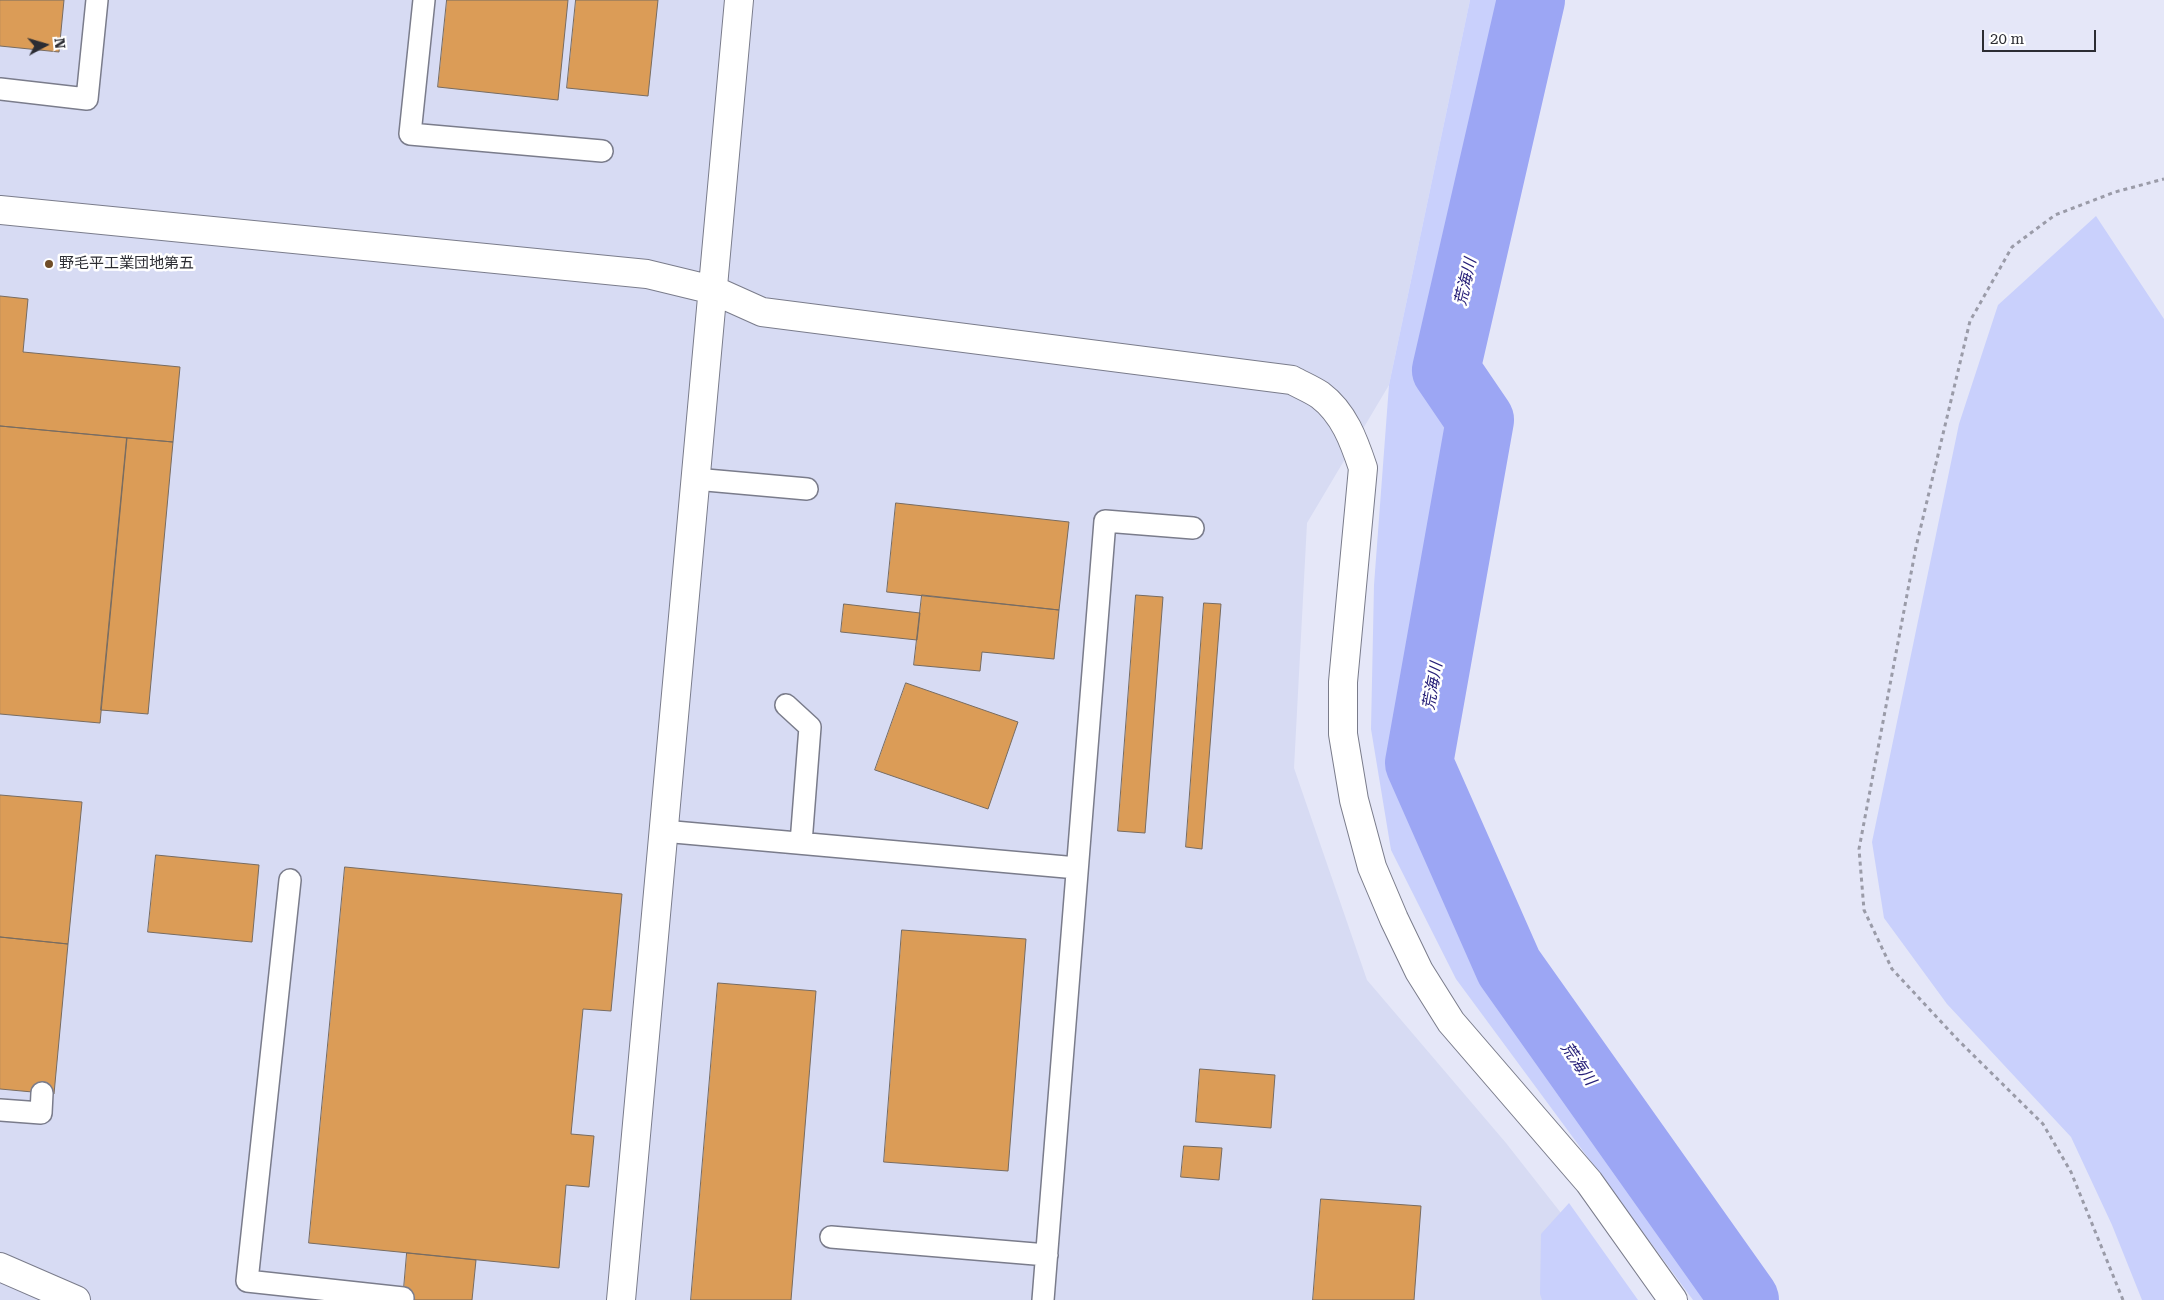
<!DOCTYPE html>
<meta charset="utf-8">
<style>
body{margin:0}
#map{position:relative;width:2164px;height:1300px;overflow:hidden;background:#e5e7f8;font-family:"Roboto Serif",serif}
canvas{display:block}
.north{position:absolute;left:20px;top:20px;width:50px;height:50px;-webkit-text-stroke:4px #fff;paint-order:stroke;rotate:84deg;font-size:14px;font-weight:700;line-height:20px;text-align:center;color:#2c2d33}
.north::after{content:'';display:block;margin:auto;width:18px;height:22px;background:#2c2d33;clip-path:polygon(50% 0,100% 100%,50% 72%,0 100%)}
.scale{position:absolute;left:1982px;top:30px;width:114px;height:22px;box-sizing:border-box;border:2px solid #2c2d33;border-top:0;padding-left:6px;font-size:15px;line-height:18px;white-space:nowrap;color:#2c2d33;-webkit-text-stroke:4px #fff;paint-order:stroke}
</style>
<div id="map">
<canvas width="2164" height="1300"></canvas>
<div class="north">N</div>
<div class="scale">20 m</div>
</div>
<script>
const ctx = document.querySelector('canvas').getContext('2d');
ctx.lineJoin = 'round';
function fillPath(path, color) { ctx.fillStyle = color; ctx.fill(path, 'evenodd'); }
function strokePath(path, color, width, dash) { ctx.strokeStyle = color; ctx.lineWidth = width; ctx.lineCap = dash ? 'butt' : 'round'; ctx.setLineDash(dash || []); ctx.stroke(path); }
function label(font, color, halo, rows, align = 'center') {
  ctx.font = font + ' "Roboto Serif","Noto Sans JP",serif'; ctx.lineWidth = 5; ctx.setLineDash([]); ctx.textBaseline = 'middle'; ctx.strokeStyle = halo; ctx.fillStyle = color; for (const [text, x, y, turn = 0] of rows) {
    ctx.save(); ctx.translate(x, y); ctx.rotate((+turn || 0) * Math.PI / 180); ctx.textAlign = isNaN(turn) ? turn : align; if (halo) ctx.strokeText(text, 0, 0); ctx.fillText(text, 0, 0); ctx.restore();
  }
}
const built = new Path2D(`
 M0 0H1470L1389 385 1307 523 1294 768 1367 980 1506 1143 1612 1278 1611 1300H0Z`);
const green = new Path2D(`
 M1470 0H1519L1434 373 1464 425 1410 767 1495 974 1744 1300H1693L1456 979 1391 850 1371 729 1374 585 1389 385Z
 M2096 216 2164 319V1300H2142L2112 1225 2071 1137 1947 1004 1884 918 1872 842 1959 424 1998 305Z
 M1569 1203 1638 1300H1542L1540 1294 1541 1234Z`);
const river = new Path2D(`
 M1531 0 1446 370 1480 420 1419 763 1509 967 1745 1300`);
const building = new Path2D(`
 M0 0H64L59 52 0 46Z
 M447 0H568L558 100 438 87Z
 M576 0H658L648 96 567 88Z
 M0 296 28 299 23 352 180 367 173 442 0 426Z
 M0 426 127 438 100 723 0 714Z
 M127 438 173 442 148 714 101 710Z
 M896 503 1069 522 1059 610 887 592Z
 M922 595 1059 610 1054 659 982 652 980 671 914 665Z
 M1136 595 1163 597 1145 833 1118 831Z
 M1204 603 1221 604 1202 849 1186 847Z
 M844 604 920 613 917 640 841 632Z
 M906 683 1018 722 988 809 875 770Z
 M0 795 82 802 68 944 0 937Z
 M156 855 259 865 252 942 148 932Z
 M345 867 622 894 611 1011 583 1009 571 1134 594 1136 589 1187 566 1185 559 1268 309 1243Z
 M902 930 1026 939 1008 1171 884 1162Z
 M0 937 68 944 54 1094 0 1089Z
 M718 983 816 991 791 1300H691Z
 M1200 1069 1275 1075 1271 1128 1196 1122Z
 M1184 1146 1222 1148 1219 1180 1181 1177Z
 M1321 1199 1421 1206 1414 1300H1313Z
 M407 1253 476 1260 472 1300H403Z`);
const path = new Path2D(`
 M2123 1300 2071 1172 2043 1124 1958 1040 1892 969 1864 910 1859 849 1916 547 1970 321 2012 247 2055 215 2115 192 2164 179`);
const service = new Path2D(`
 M424 0 410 134 602 151
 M0 89 87 99 97 0
 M695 479 807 489
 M786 705 810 727 801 843
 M663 831 1077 868
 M290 880 247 1281 403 1298
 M0 1110 41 1113 42 1093
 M831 1237 1047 1255
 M1043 1300 1105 521 1193 528`);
const minor = new Path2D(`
 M0 1267 76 1300`);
const tertiary = new Path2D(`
 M0 210 647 274 713 290 762 312 1292 380C1301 385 1311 389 1320 395 1344 413 1354 441 1363 468L1343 682V734L1354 800 1372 867 1394 919 1419 971 1451 1022 1589 1182 1673 1300
 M621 1300 739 0`);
const markers = [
 [49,264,5,"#704d26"]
];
const poiNames = [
 ["野毛平工業団地第五",59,264]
];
const waterNames = [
 ["荒海川",1466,282,-77],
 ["荒海川",1433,686,-80],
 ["荒海川",1578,1064,55]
];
fillPath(built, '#d7dbf3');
fillPath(green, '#c9d0fc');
strokePath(river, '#9ca6f4', 68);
fillPath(building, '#db9c57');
strokePath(building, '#786c61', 1);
strokePath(service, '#7a7c8b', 24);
strokePath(minor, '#7a7c8b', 30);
strokePath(tertiary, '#7a7c8b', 30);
strokePath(path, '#9a9ba8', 3, [4, 4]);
strokePath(service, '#fff', 21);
strokePath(minor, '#fff', 28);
strokePath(tertiary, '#fff', 28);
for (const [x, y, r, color] of markers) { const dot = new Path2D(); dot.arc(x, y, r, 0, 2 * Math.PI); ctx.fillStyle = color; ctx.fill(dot); strokePath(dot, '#fff', 2); }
label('15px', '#2c2d33', '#fff', poiNames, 'left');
label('italic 16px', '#272079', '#fff', waterNames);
</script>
